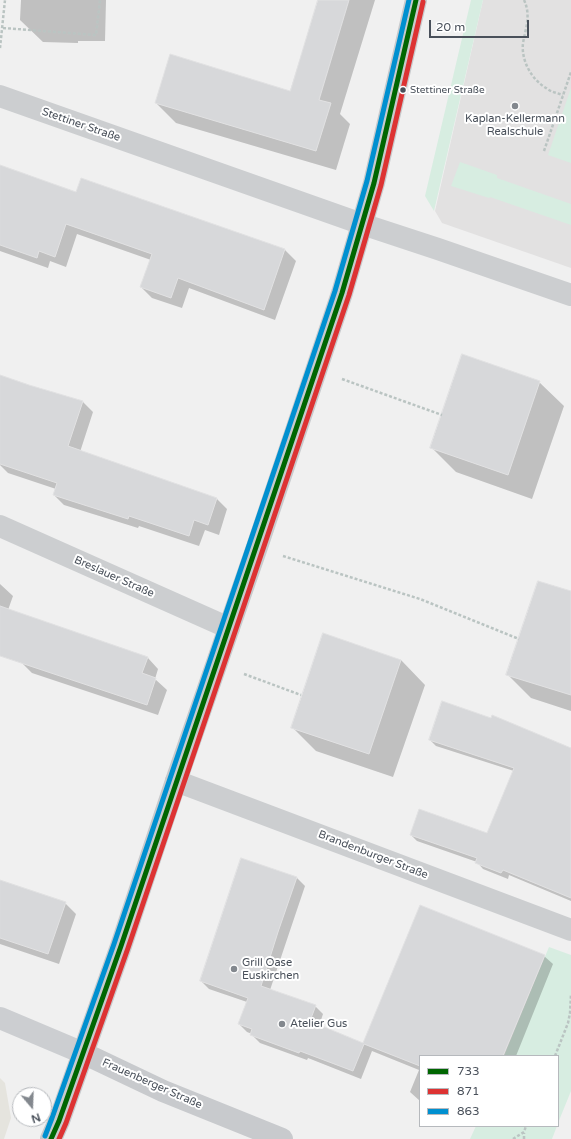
<!DOCTYPE html>
<meta charset="utf-8">
<style>
body{margin:0}
#map{position:relative;width:571px;height:1139px;overflow:hidden;background:#f0f0f0;font-family:"Varela Round",sans-serif}
canvas{display:block}
.legend{position:absolute;left:419px;top:1055px;width:140px;height:72px;box-sizing:border-box;background:#fff;border:1px solid #b6b9bd;margin:0;padding:5px 7px;list-style:none;font-size:12px;color:#49505a}
.legend li{display:flex;align-items:center;gap:8px;height:20px}
.legend b{width:20px;border:1px solid #b6b9bd}
.north{position:absolute;left:12px;top:1087px;width:40px;height:40px;box-sizing:border-box;background:#fff;border:1px solid #b6b9bd;border-radius:50%;rotate:161deg;font-size:11px;font-weight:700;line-height:16px;text-align:center;color:#49505a}
.north::after{content:'';display:block;margin:auto;width:14px;height:18px;background:#83888e;clip-path:polygon(50% 0,100% 100%,50% 72%,0 100%)}
.scale{position:absolute;left:429px;top:20px;width:100px;height:18px;box-sizing:border-box;border:2px solid #49505a;border-top:0;padding-left:5px;font-size:12px;line-height:14px;white-space:nowrap;color:#49505a;-webkit-text-stroke:3px #fff;paint-order:stroke}
</style>
<div id="map">
<canvas width="571" height="1139"></canvas>
<ul class="legend">
<li><b style="height:5px;background:#006601"></b>733</li>
<li><b style="height:5px;background:#d33"></b>871</li>
<li><b style="height:5px;background:#0090d0"></b>863</li>
</ul>
<div class="north">N</div>
<div class="scale">20 m</div>
</div>
<script>
const ctx = document.querySelector('canvas').getContext('2d');
ctx.lineJoin = 'round';
function fillPath(path, color) { ctx.fillStyle = color; ctx.fill(path, 'evenodd'); }
function strokePath(path, color, width, dash) { ctx.strokeStyle = color; ctx.lineWidth = width; ctx.lineCap = dash ? 'butt' : 'round'; ctx.setLineDash(dash || []); ctx.stroke(path); }
function label(font, color, halo, rows, align = 'center') {
  ctx.font = font + ' "Varela Round",sans-serif'; ctx.lineWidth = 4; ctx.setLineDash([]); ctx.textBaseline = 'middle'; ctx.strokeStyle = halo; ctx.fillStyle = color; for (const [text, x, y, turn = 0] of rows) {
    ctx.save(); ctx.translate(x, y); ctx.rotate((+turn || 0) * Math.PI / 180); ctx.textAlign = isNaN(turn) ? turn : align; if (halo) ctx.strokeText(text, 0, 0); ctx.fillText(text, 0, 0); ctx.restore();
  }
}
const commercial = new Path2D(`
 M0 1078 5 1083 11 1118 4 1139H0Z`);
const education = new Path2D(`
 M483 0H571V268L442 223 435 211Z`);
const green = new Path2D(`
 M471 0H483L434 211 425 196Z
 M571 88V163L548 155Z
 M460 162 497 175V178L571 204V225L490 197 489 198 451 186Z
 M549 947 571 955V1091L558 1123V1056H504Z
 M476 1126H557L552 1139H470Z`);
const shadow = new Path2D(`
 M21 0H106L105 41H78V43L43 42 20 20Z
 M319 0H375L340 114 350 124 336 170 176 123 156 103 291 92Z
 M0 167 77 194 82 179 285 250 296 261 275 320 189 288 182 308 152 298 141 287 151 260 77 234 66 267 50 261 48 268 0 251Z
 M539 382 564 406 532 499 456 472 432 448Z
 M83 402 93 412 80 452 217 499 227 509 219 535 205 530 199 546 139 526 138 528 64 505 54 495 56 489 8 473 0 465V455Z
 M0 584 13 596 8 610 148 658 158 669 155 679 167 690 158 715 32 673 21 662 0 648Z
 M571 592V711L531 698 507 674Z
 M323 635 401 660 425 685 393 777 316 751 292 727Z
 M430 740 571 749V901L509 875 508 879 483 869 477 862 417 841 411 835 487 834 514 771 436 746Z
 M297 878 305 886 270 990 315 1006 323 1014 319 1026 364 1044 544 956 553 964 516 1056H420V1101L410 1092 419 1070 372 1051 361 1079 308 1058 307 1060 260 1043 252 1035V1034L247 1032 239 1024 247 1002 209 989 201 981Z
 M0 881 65 903 76 914 59 964 0 944Z`);
const building = new Path2D(`
 M318 0H349L319 100 331 103 316 151 155 103 170 54 290 91Z
 M0 165 76 192 81 178 285 249 264 310 178 278 171 298 140 287 152 254 66 224 55 257 39 251 37 258 0 245Z
 M462 354 540 381 508 475 430 448Z
 M0 375 29 385 83 401 68 446 217 498 208 525 194 520 189 536 129 516 128 519 53 495 57 483 0 464Z
 M538 581 571 591V695L506 675Z
 M0 606 148 657 142 673 156 678 147 705 0 656Z
 M323 633 401 660 369 754 291 728Z
 M442 701 491 718 492 715 571 748V898L503 870 501 873 475 863 477 858 410 835 419 809 487 833 514 768 429 740Z
 M241 858 297 877 278 932 261 986 316 1005 310 1021 363 1043 420 905 545 955 503 1056H420V1066L364 1044 353 1071 300 1051 299 1053 250 1035 252 1029 238 1024 248 998 200 981Z
 M0 880 66 902 48 954 0 938Z`);
const path = new Path2D(`
 M524 0C531 15 526 27 523 43 521 60 531 79 546 88 551 92 557 93 563 95
 M3 28 96 35 100 0
 M0 48 5 0
 M544 151 571 72
 M342 379 442 415
 M283 556 420 599 519 639
 M244 674 301 695
 M555 1056 568 1023 570 1013 571 994
 M513 1139 524 1132 526 1126
 M524 1139V1133`);
const street = new Path2D(`
 M0 96 362 224 438 249 571 295
 M0 526 229 628
 M176 781 571 930`);
const secondary = new Path2D(`
 M0 1018 83 1053`);
const primary = new Path2D(`
 M83 1053 163 1091 282 1139
 M51 1139 59 1121 121 946 176 781 257 547 342 293 374 183 416 0`);
const bus1 = new Path2D(`
 M51 1139 59 1121 121 946 342 293 374 183 416 0`);
const bus2 = new Path2D(`
 M59 1139 66 1123 128 948 349 295 381 185 423 2`);
const bus3 = new Path2D(`
 M45 1136 52 1118 114 944 335 291 367 181 409 0`);
const markers = [
 [403,90,3.5,"#49505a"],
 [515,106,4,"#83888e"],
 [234,969,4,"#83888e"],
 [282,1024,4,"#83888e"]
];
const busNames = [
 ["Stettiner Straße",410,90]
];
const poiNames = [
 ["Kaplan-Kellermann",515,119,"center"],
 ["Realschule",515,132,"center"],
 ["Grill Oase",242,963],
 ["Euskirchen",242,976],
 ["Atelier Gus",290,1024]
];
const streetNames = [
 ["Stettiner Straße",81,125,19],
 ["Breslauer Straße",114,577,24],
 ["Brandenburger Straße",373,855,21],
 ["Frauenberger Straße",152,1084,24]
];
fillPath(commercial, '#e5e4de');
fillPath(education, '#e2e1e1');
fillPath(green, '#d7ede1');
fillPath(shadow, '#0003');
fillPath(building, '#d7d8da');
strokePath(building, '#e1e1e2', 1);
strokePath(path, '#bac4c2', 2.5, [3, 2]);
strokePath(street, '#ccced0', 22);
strokePath(secondary, '#ccced1', 22);
strokePath(primary, '#c8cacd', 22);
strokePath(bus1, '#006601', 5);
strokePath(bus2, '#d33', 5);
strokePath(bus3, '#0090d0', 5);
for (const [x, y, r, color] of markers) { const dot = new Path2D(); dot.arc(x, y, r, 0, 2 * Math.PI); ctx.fillStyle = color; ctx.fill(dot); strokePath(dot, '#fff', 1.5); }
label('10px', '#49505a', '#fff', busNames, 'left');
label('11px', '#49505a', '#fff', poiNames, 'left');
label('11px', '#49505a', '#fff', streetNames);
</script>
